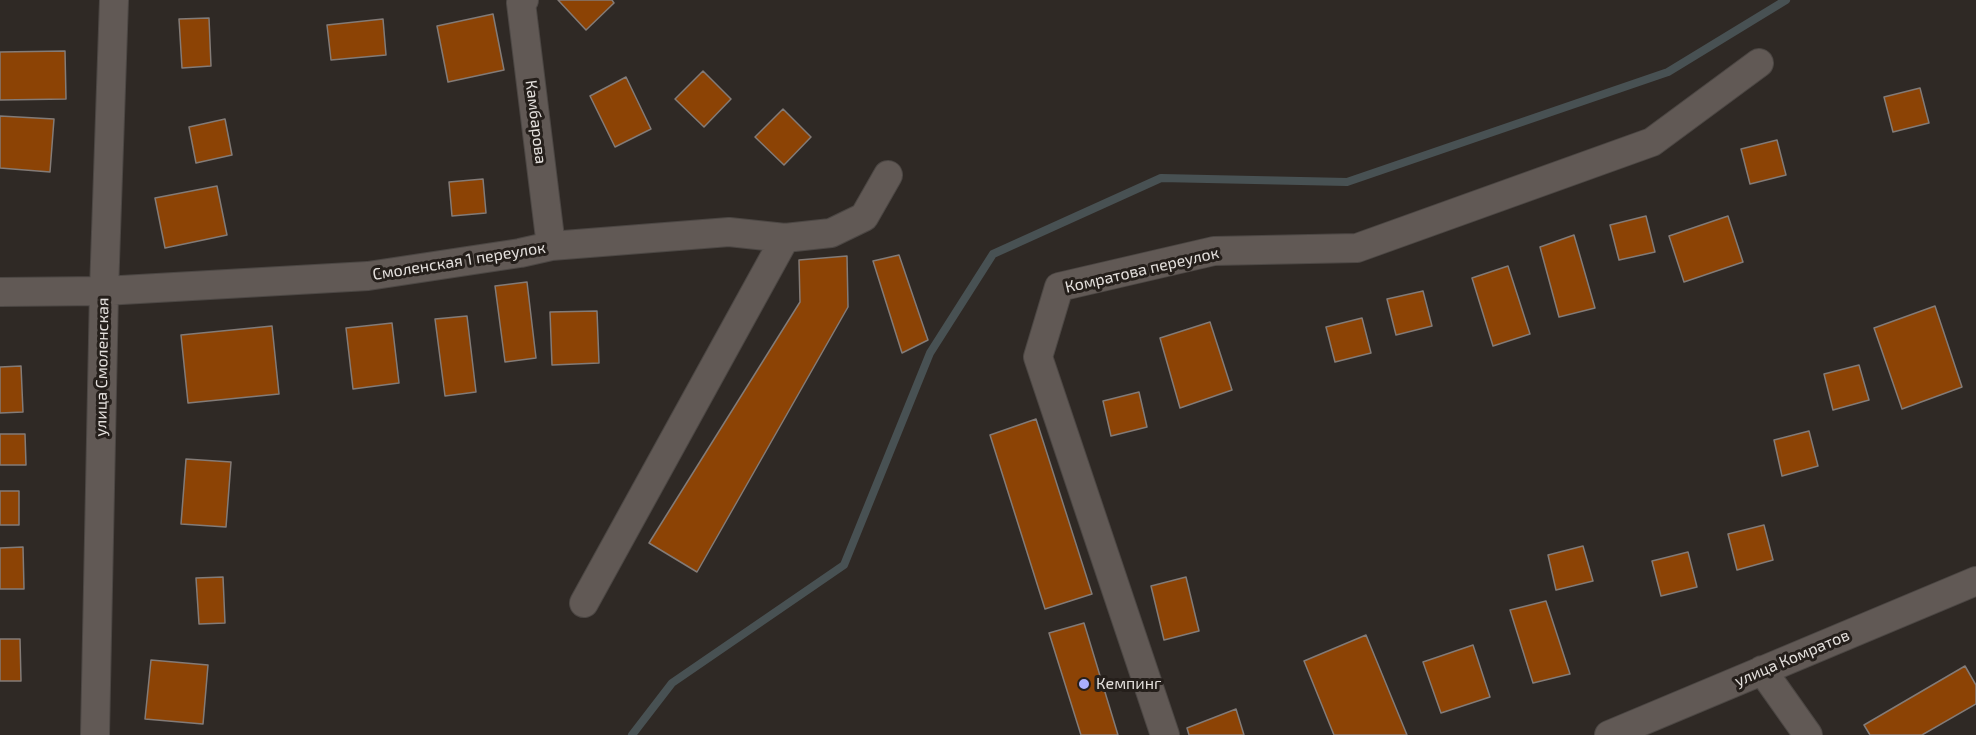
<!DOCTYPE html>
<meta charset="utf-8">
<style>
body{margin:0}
canvas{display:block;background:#2f2925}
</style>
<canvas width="1976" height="735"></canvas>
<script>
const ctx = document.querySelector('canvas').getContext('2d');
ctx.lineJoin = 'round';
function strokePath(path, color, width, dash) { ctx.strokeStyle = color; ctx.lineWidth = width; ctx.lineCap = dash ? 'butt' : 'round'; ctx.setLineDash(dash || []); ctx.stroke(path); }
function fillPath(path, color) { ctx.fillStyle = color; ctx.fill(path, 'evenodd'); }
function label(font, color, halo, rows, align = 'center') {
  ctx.font = font + ' "Exo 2",sans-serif'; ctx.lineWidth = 6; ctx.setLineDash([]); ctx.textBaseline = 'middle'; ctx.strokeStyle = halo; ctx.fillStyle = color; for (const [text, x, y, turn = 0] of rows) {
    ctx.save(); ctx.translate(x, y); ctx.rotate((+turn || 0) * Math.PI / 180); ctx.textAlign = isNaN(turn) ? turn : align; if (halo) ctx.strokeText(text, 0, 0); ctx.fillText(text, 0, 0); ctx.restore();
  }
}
const stream = new Path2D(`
 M632 735 672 683 844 565 930 353 993 254 1161 178 1347 182 1668 72 1786 0`);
const building = new Path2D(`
 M558 0H612L614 3 586 30Z
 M493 14 504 70 448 82 437 26Z
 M209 18 211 66 182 68 179 19Z
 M383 19 386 55 331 60 327 25Z
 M65 51 66 99 0 100V52Z
 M703 71 731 99 704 127 675 99Z
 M626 77 651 129 615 147 590 96Z
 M1920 88 1929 123 1893 132 1884 97Z
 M783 109 811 137 784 165 755 137Z
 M0 116 54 119 50 172 0 168Z
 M225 119 232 155 196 163 189 127Z
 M1777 140 1786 175 1750 184 1741 149Z
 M483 179 486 213 452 216 449 182Z
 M217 186 227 235 165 248 155 198Z
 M1646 216 1655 252 1619 260 1610 225Z
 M1728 216 1743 262 1684 282 1669 236Z
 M1574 235 1595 308 1559 317 1540 247Z
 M899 255 928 340 902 353 873 261Z
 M847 256 848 307 697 572 649 543 800 302 799 260Z
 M1508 266 1530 334 1493 346 1472 278Z
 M527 282 536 358 505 362 495 286Z
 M1423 291 1432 326 1396 335 1387 299Z
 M1935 306 1962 387 1902 409 1874 328Z
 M597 311 599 363 552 365 550 312Z
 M467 316 476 392 445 396 435 319Z
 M1362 318 1371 353 1335 362 1326 327Z
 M1210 322 1232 390 1180 408 1160 338Z
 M392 323 399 383 353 389 346 328Z
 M272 326 279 394 188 403 181 335Z
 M1859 365 1869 400 1833 410 1824 374Z
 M21 366 23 412 0 413V367Z
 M1139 392 1147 427 1111 436 1103 401Z
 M1036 419 1092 594 1045 609 990 435Z
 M1809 431 1818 466 1782 476 1774 440Z
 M0 434H25L26 465H0Z
 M186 459 231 462 226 527 181 524Z
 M0 491H19V525H0Z
 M1764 525 1773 560 1737 570 1728 534Z
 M1583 546 1593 581 1556 590 1548 555Z
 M23 547 24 589H0V548Z
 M1688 552 1697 587 1661 596 1652 561Z
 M223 577 225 623 199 624 196 578Z
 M1186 577 1199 631 1164 640 1151 586Z
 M1546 601 1570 674 1533 683 1510 610Z
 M1084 623 1118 735H1081L1049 633Z
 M1366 635 1407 735H1334L1304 661Z
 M0 639H20L21 681H0Z
 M1473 645 1490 697 1441 713 1423 662Z
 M151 660 208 665 203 724 145 719Z
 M1965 666 1976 685V704L1922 735H1870L1864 725Z
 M1236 709 1244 735H1189L1187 728Z`);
const minor = new Path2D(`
 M524 0 521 3 551 246
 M0 292 104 291 368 276 520 253 551 246 729 232 785 238 831 233 864 217 888 175
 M584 603 785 238
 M1762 670 1808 735
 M95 735 104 291 114 0
 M1165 735 1038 357 1059 287 1214 251 1357 248 1652 142 1759 63
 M1609 735 1976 581`);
const markers = [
 [1084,684,6,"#abaffb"]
];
const streetNames = [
 ["Камбарова",536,122,83],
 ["Смоленская 1 переулок",459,261,-9],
 ["Комратова переулок",1142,270,-13],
 ["улица Смоленская",102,367,-89],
 ["улица Комратов",1792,658,-23]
];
const poiNames = [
 ["Кемпинг",1096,684]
];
strokePath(stream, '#485153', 8);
fillPath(building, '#8c4305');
strokePath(building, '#837b77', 1.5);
strokePath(minor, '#4c4744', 30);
strokePath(minor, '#615955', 28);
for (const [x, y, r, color] of markers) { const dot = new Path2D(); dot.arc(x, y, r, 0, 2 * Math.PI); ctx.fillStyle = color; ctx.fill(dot); strokePath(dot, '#251f1b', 2); }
label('16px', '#e4e0dd', '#251f1b', streetNames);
label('16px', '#e4e0dd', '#251f1b', poiNames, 'left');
</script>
